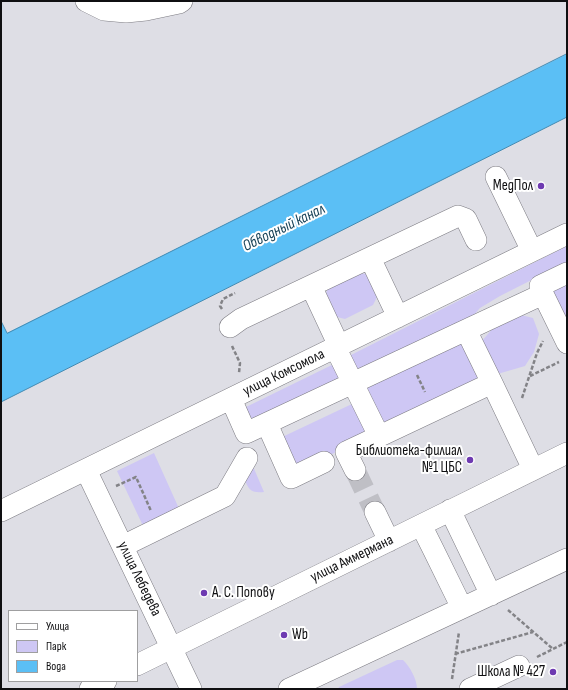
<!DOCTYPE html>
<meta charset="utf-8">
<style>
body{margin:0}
#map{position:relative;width:568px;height:690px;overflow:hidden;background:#dedee5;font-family:"Sofia Sans Condensed",sans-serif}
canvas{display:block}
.frame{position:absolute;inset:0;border:2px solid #0f0f11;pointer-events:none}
.legend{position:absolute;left:8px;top:610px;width:130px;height:72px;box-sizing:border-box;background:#fff;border:1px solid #9f9fa0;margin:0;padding:5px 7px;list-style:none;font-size:12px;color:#0f0f11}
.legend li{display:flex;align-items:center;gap:8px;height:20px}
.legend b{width:20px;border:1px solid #9f9fa0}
</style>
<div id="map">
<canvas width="568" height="690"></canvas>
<div class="frame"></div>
<ul class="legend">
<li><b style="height:5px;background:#fff"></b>Улица</li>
<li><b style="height:11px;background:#cec7f4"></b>Парк</li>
<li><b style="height:11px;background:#5bbff5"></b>Вода</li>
</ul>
</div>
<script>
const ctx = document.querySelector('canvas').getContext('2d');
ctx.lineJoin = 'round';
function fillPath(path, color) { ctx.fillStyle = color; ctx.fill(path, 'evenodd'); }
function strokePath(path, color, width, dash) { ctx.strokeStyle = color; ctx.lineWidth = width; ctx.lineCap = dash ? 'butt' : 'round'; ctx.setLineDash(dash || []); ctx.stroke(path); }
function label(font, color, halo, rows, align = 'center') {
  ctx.font = font + ' "Sofia Sans Condensed",sans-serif'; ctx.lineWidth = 4; ctx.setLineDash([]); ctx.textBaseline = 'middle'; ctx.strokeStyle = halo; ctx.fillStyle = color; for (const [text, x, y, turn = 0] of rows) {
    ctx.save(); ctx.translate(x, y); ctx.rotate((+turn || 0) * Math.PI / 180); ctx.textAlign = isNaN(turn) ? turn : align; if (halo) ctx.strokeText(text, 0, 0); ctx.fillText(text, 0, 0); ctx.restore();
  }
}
const green = new Path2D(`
 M567 246V262L500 296 480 308 467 323 358 375 349 356Z
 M357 273 367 274 377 297 373 305 345 319 337 317 326 293 329 286Z
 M567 283V325L548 294Z
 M517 314 533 318 539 334 534 352 525 366 494 375 481 342 494 327Z
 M460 339 481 383 383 429 362 384Z
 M336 363 344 381 252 425 244 408Z
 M354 403 370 436 294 472 278 439Z
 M154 453 181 513 145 530 117 471Z
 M252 464 264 492C250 493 249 490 244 478Z
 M397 660H403C410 667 417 679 417 689H338L339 687Z`);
const water = new Path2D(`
 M567 54V117L1 402V321L7 333Z`);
const minorTunnel = new Path2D(`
 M355 470 375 512`);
const path = new Path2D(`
 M222 309 220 306 223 299 235 293
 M232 346 240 363 239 373
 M417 375 425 392
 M530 376 559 362
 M522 398 537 353 543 341
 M116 486 136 477 151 511
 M508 610 553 649
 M455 654 533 632
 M537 657 567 642
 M452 679 459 632`);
const minor = new Path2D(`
 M86 1 104 10 126 12 146 10 179 3 182 1
 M496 177 532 251
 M370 258 398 317
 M311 286 339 346
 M543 294 567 343
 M230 327 241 319 458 216 466 219 476 240
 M335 347 379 436
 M231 399 246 433 466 330
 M267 424 291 478 324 462
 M533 469 492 383 466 330 543 294 540 286 567 273
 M86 470 191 689
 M355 470 346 452 492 383
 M450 510 491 595
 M1 511 567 234
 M375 512 389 541
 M421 525 434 551 462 608
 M123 546 225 496 247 458
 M137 665 567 453
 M90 689 106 681
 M289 689 567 559
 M470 689 519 666`);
const markers = [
 [541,186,4,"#6e3ab1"],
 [470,460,4,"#6e3ab1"],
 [204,593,4,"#6e3ab1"],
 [284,635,4,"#6e3ab1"],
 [553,672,4,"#6e3ab1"]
];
const poiNames = [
 ["МедПол",533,186],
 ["Библиотека-филиал",462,451],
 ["№1 ЦБС",462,468],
 ["А. С. Попову",212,593,"left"],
 ["Wb",292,635,"left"],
 ["Школа № 427",545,672]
];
const streetNames = [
 ["улица Комсомола",284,373,-26],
 ["улица Аммермана",352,559,-26],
 ["улица Лебедева",139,579,64]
];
const waterNames = [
 ["Обводный канал",284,228,-26]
];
fillPath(green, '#cec7f4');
fillPath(water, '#5bbff5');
strokePath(water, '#448ab1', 1);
strokePath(minorTunnel, '#bfbfc5', 21, [21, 10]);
strokePath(minor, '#7c7b82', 22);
strokePath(path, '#838387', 2.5, [4, 2]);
strokePath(minor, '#fff', 21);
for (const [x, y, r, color] of markers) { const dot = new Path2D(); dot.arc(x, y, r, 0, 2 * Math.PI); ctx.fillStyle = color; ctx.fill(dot); strokePath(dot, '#fff', 1.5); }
label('15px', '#0f0f11', '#fff', poiNames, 'right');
label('15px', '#0f0f11', '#fff', streetNames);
label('italic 16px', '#194359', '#fff', waterNames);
</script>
